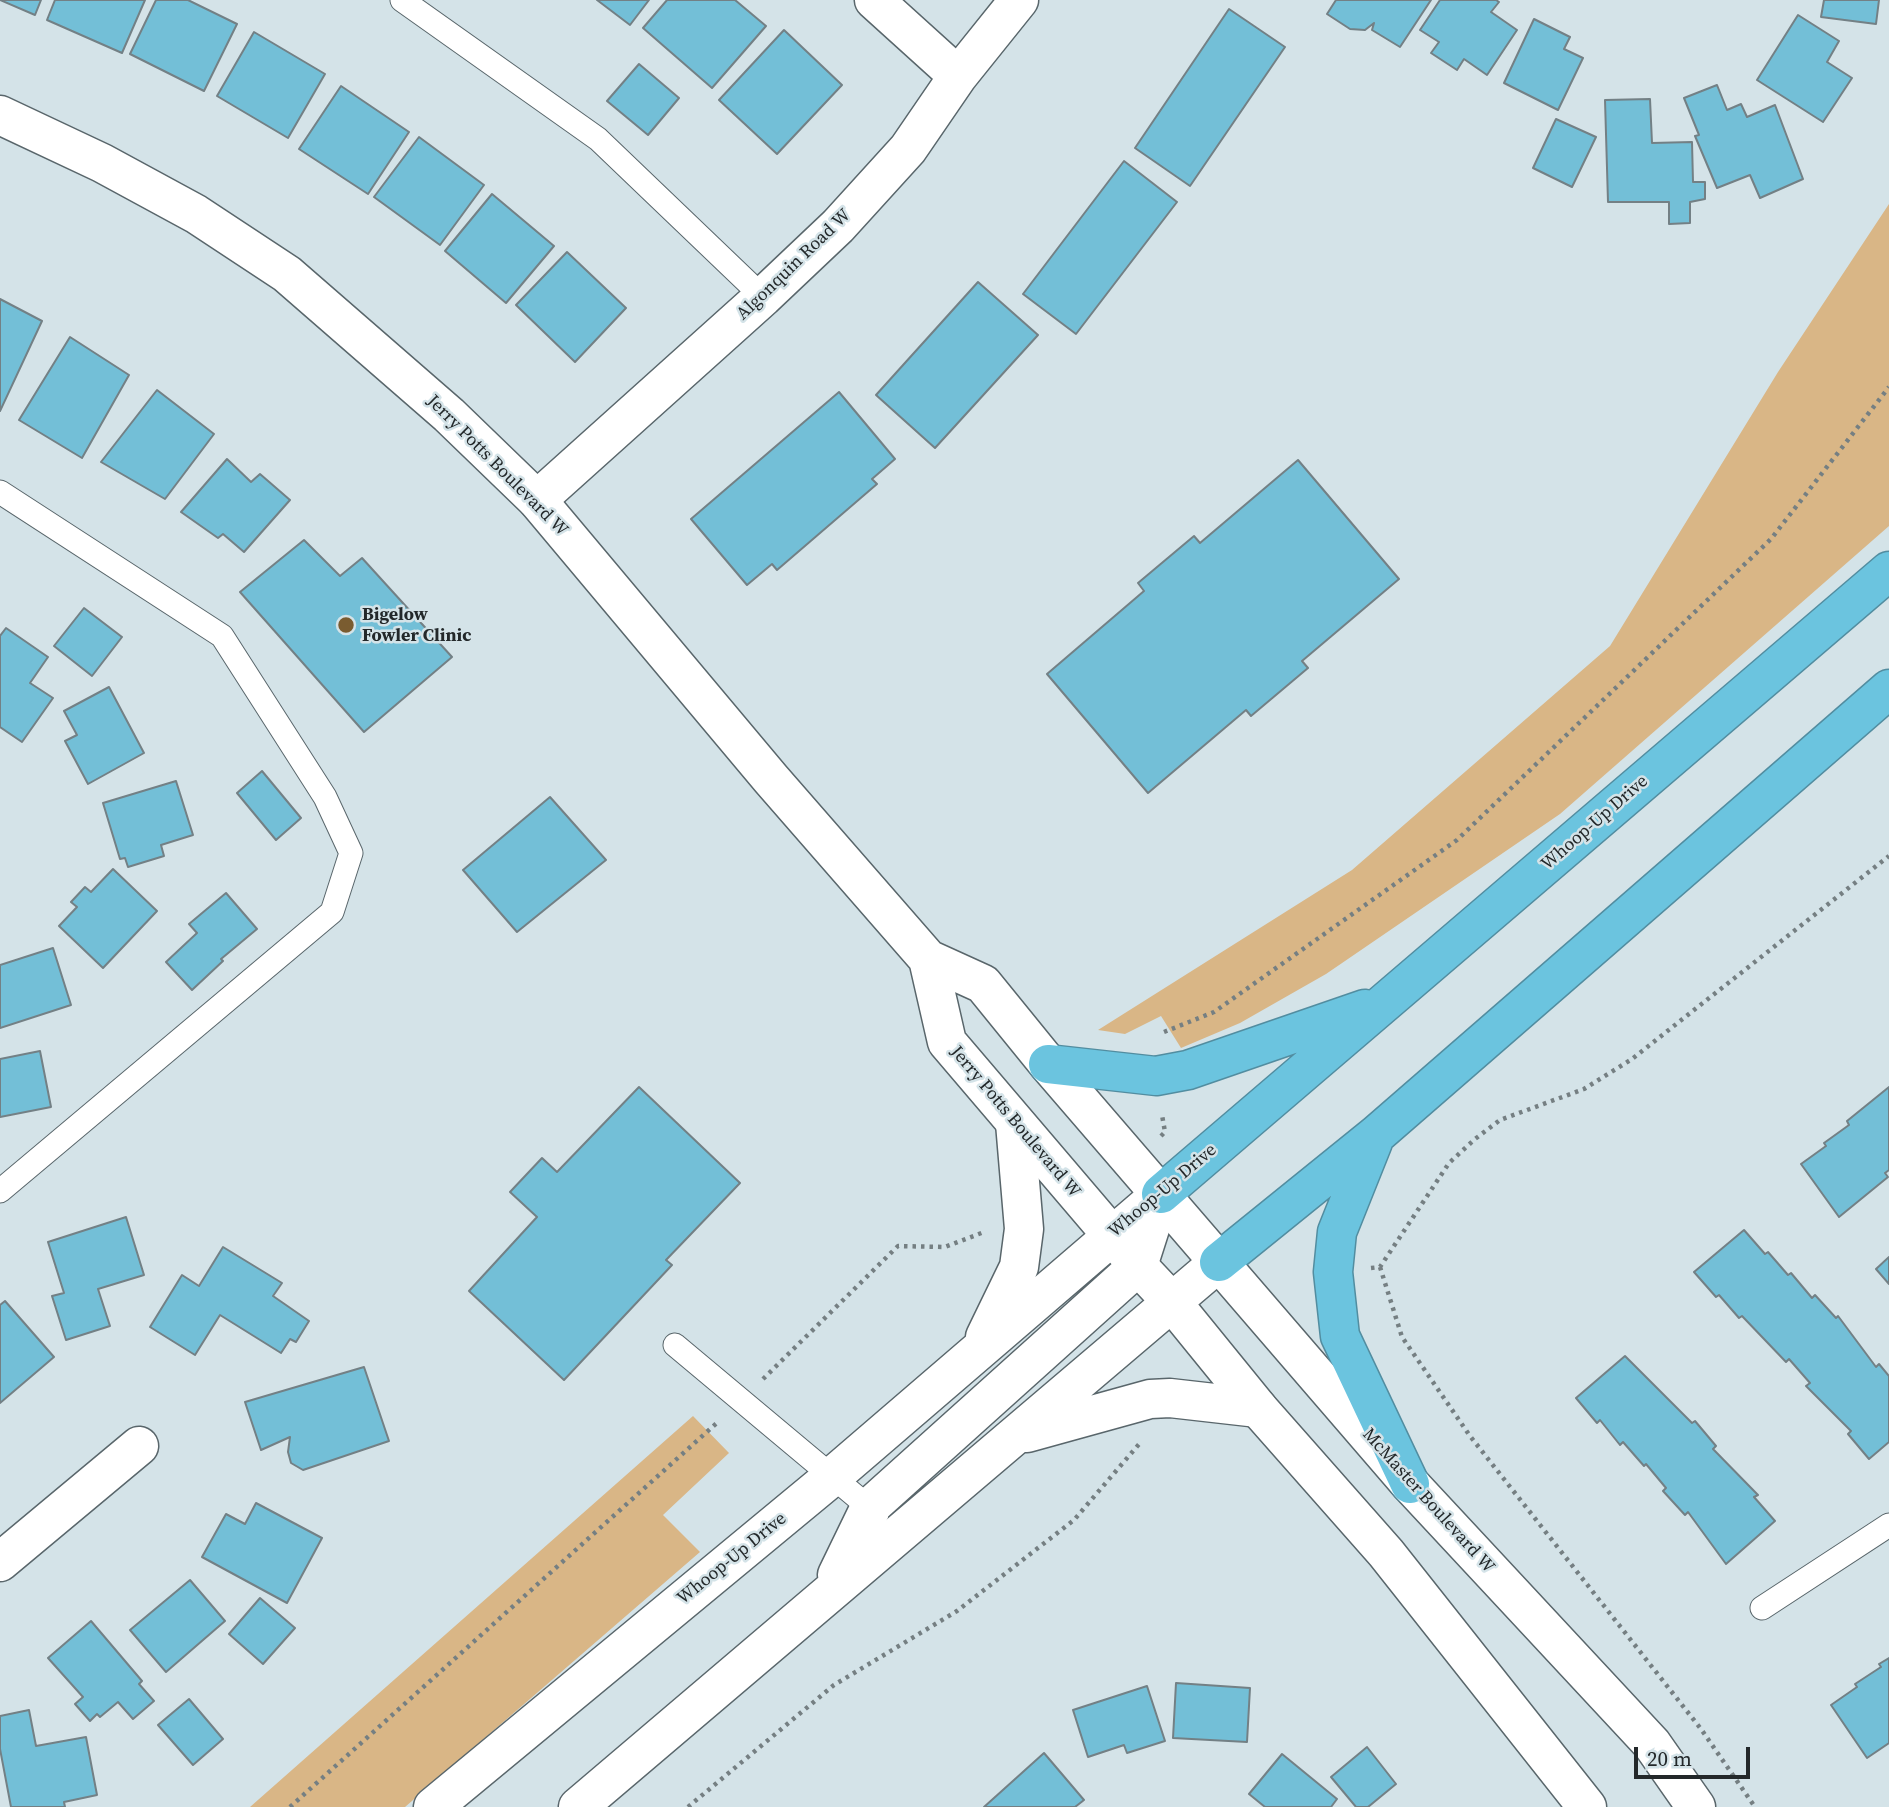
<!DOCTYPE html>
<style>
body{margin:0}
#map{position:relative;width:1889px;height:1807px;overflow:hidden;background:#d4e3e8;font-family:"Source Serif 4",serif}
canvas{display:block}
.scale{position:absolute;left:1634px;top:1747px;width:116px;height:32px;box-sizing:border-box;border:4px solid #23282a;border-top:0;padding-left:9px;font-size:21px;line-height:24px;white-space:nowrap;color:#23282a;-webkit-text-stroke:5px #d4e3e8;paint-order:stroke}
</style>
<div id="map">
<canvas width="1889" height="1807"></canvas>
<div class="scale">20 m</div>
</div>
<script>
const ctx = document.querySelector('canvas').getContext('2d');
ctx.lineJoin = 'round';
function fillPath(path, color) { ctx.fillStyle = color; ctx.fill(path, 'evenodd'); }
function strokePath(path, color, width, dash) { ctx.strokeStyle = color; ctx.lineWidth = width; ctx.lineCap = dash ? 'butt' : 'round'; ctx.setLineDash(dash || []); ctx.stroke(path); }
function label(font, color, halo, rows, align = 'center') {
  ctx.font = font + ' "Source Serif 4",serif'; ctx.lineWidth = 5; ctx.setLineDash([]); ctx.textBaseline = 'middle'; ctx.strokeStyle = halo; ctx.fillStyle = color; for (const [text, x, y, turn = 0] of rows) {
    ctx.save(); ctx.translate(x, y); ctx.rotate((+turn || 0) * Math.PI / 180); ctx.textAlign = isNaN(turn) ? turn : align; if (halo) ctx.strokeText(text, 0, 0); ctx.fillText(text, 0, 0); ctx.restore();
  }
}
const green = new Path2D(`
 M1889 204V526L1560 814 1326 974 1240 1023 1181 1048 1161 1016 1125 1034 1098 1030 1352 870 1610 646 1778 372Z
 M693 1416 729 1453 663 1515 700 1552 405 1807H250Z`);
const building = new Path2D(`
 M0 0H41L35 15Z
 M55 0H145L122 53 47 20Z
 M156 0H188L237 24 204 91 130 54Z
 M597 0H649L630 25Z
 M667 0H735L766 26 712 88 643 28Z
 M1336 0H1431L1400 47 1372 30 1374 23 1365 30 1350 29 1327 14Z
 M1440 0H1496L1499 2 1491 12 1517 30 1487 75 1464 59 1457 70 1431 53 1439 42 1420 30Z
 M1824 0H1879L1876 24 1821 17Z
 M1229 9 1285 47 1190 186 1135 148Z
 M1798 15 1839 41 1827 62 1852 78 1823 122 1757 80Z
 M1534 19 1570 37 1564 49 1583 58 1558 110 1504 83Z
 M784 30 842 85 777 154 719 100Z
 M254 32 325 74 288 138 217 96Z
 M639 64 679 98 648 135 607 101Z
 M1717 85 1727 110 1741 104 1747 117 1775 105 1803 179 1760 198 1750 175 1717 188 1695 136 1699 135 1684 98Z
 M341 86 409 132 368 194 299 149Z
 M1650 99 1652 143 1692 142 1693 182H1705V199L1690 202V223L1669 224V202H1608L1605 100Z
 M1556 119 1596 137 1572 187 1533 168Z
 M419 137 484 185 440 245 374 197Z
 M1124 161 1177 202 1076 334 1023 294Z
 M492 194 554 246 506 303 445 251Z
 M567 252 626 308 575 362 516 305Z
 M978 282 1038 335 935 448 876 395Z
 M0 299 42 321 0 411Z
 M70 337 129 375 82 458 19 420Z
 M157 390 214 434 165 499 101 462Z
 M839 392 895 459 872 479 877 484 777 570 772 564 747 585 691 519Z
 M227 459 251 482 260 474 290 500 244 552 223 534 218 538 181 512Z
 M1298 460 1399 579 1302 661 1308 668 1251 716 1246 710 1148 793 1047 674 1144 591 1138 583 1194 536 1200 543Z
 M304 540 340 576 362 558 452 657 364 732 240 592Z
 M84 608 122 637 92 676 54 646Z
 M6 628 48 657 30 683 53 698 22 742 0 727V636Z
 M109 687 144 753 88 784 65 741 77 735 64 711Z
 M262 771 301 818 276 840 237 793Z
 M176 781 193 835 161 845 164 856 128 867 125 858 120 859 103 803Z
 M550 797 606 860 517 932 463 870Z
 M113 869 157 911 103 968 59 926 77 907 71 902 85 887 91 892Z
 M226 893 257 929 221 959 223 961 192 990 166 962 197 933 189 924Z
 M53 948 71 1005 0 1028V965Z
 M40 1051 51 1107 0 1117V1059Z
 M639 1087 740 1183 666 1260 672 1265 564 1380 469 1291 537 1217 510 1192 542 1158 557 1172Z
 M1889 1087V1170L1885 1173 1888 1177 1839 1217 1801 1164 1826 1146 1824 1143 1849 1125 1847 1121Z
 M126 1217 144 1275 98 1289 110 1326 66 1340 52 1296 64 1293 48 1242Z
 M1744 1230 1765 1254 1768 1252 1788 1275 1791 1273 1812 1298 1815 1295 1836 1318 1838 1316 1876 1367 1879 1364 1889 1376V1442L1869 1459 1848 1434 1851 1431 1806 1386 1810 1383 1789 1359 1786 1362 1742 1316 1739 1318 1719 1295 1716 1297 1694 1272Z
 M223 1247 282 1283 273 1296 309 1321 296 1342 290 1339 281 1353 220 1315 195 1355 150 1327 182 1275 199 1286Z
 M1889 1257V1284L1876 1269Z
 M5 1301 54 1357 0 1403V1305Z
 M1625 1356 1692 1423 1695 1421 1716 1446 1713 1449 1758 1495 1754 1497 1775 1521 1726 1564 1688 1512 1685 1515 1663 1491 1666 1488 1646 1464 1644 1466 1623 1442 1620 1445 1600 1420 1597 1423 1576 1398Z
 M364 1367 389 1441 303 1470 291 1463 288 1452 290 1437 261 1450 245 1402Z
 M256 1503 322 1538 287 1603 202 1557 226 1514 245 1524Z
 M190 1580 225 1621 166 1672 130 1630Z
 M260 1598 295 1628 263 1664 229 1634Z
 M91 1621 142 1681 139 1684 154 1701 133 1719 118 1702 100 1717 97 1714 90 1721 75 1704 83 1697 48 1658Z
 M1889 1658V1743L1867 1758 1831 1705 1857 1687 1855 1684 1881 1667 1879 1664Z
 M1176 1683 1250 1688 1247 1742 1173 1738Z
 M1147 1686 1165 1741 1127 1753 1124 1745 1088 1757 1073 1710Z
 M189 1699 223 1739 193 1765 158 1725Z
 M29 1710 36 1746 86 1737 97 1795 64 1802 65 1807H11L0 1749V1716Z
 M1367 1747 1396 1784 1368 1807H1356L1331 1777Z
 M1044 1753 1084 1800 1075 1807H984Z
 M1282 1754 1337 1799 1331 1807H1265L1249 1794Z`);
const path = new Path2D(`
 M1164 1032 1214 1012 1457 840 1771 539 1889 387
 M1161 1136 1165 1132 1162 1115
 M1380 1267 1402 1337 1470 1436 1701 1729 1755 1807
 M1371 1268 1380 1267 1449 1163 1475 1139 1500 1120 1584 1089 1632 1059 1889 856
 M763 1379 898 1246 945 1247 984 1232
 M290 1807 719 1421
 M688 1807 834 1685 957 1611 1074 1520 1140 1443`);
const service = new Path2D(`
 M402 0 598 139 763 297
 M0 492 222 636 325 797 351 853 332 912 0 1191
 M675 1345 877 1514
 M1762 1608 1889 1525`);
const minor = new Path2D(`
 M874 0 958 76
 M537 500 763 297 838 226 908 149 958 76 1019 0
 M0 1562 139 1446`);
const tertiary = new Path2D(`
 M0 115 102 163 196 214 287 274 449 415 537 500 771 779 928 959 983 984 1048 1064 1410 1484 1652 1744 1696 1807
 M928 959 947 1042 1138 1266 1171 1301 1258 1408 1386 1553 1587 1807`);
const secondary = new Path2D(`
 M985 1337 1019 1267 1024 1229 1015 1123
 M1027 1433 1150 1399 1170 1398 1258 1408
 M837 1575 870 1507 1138 1266 1161 1194
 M433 1807 833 1476 1161 1194
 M578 1807 1219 1262`);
const motorway = new Path2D(`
 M1048 1064 1156 1076 1188 1070 1365 1009
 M1373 1142 1337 1232 1333 1272 1340 1336 1410 1484
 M1161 1194 1889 571
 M1219 1262 1376 1135 1889 689`);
const markers = [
 [346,625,9,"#7a5c30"]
];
const streetNames = [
 ["Algonquin Road W",794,265,-44],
 ["Jerry Potts Boulevard W",497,466,45],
 ["Whoop-Up Drive",1595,823,-41],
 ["Jerry Potts Boulevard W",1015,1122,50],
 ["Whoop-Up Drive",1163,1191,-40],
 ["McMaster Boulevard W",1428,1501,48],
 ["Whoop-Up Drive",732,1559,-39]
];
const poiNames = [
 ["Bigelow",362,615],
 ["Fowler Clinic",362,636]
];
fillPath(green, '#d9b686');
fillPath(building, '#73bfd7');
strokePath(building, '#738085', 2);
strokePath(service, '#59666b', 25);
strokePath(minor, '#59666b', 41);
strokePath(tertiary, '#59666b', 41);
strokePath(secondary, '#59666b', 41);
strokePath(motorway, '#528da0', 41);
strokePath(path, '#757f82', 4.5, [3.5, 5]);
strokePath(service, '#fff', 23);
strokePath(minor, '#fff', 38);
strokePath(tertiary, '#fff', 38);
strokePath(secondary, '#fff', 38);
strokePath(motorway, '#6bc4df', 38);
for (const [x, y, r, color] of markers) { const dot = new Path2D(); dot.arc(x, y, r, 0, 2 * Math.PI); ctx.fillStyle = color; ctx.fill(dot); strokePath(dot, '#d4e3e8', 2.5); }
label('18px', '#23282a', '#d4e3e8', streetNames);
label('bold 18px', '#23282a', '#d4e3e8', poiNames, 'left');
</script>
